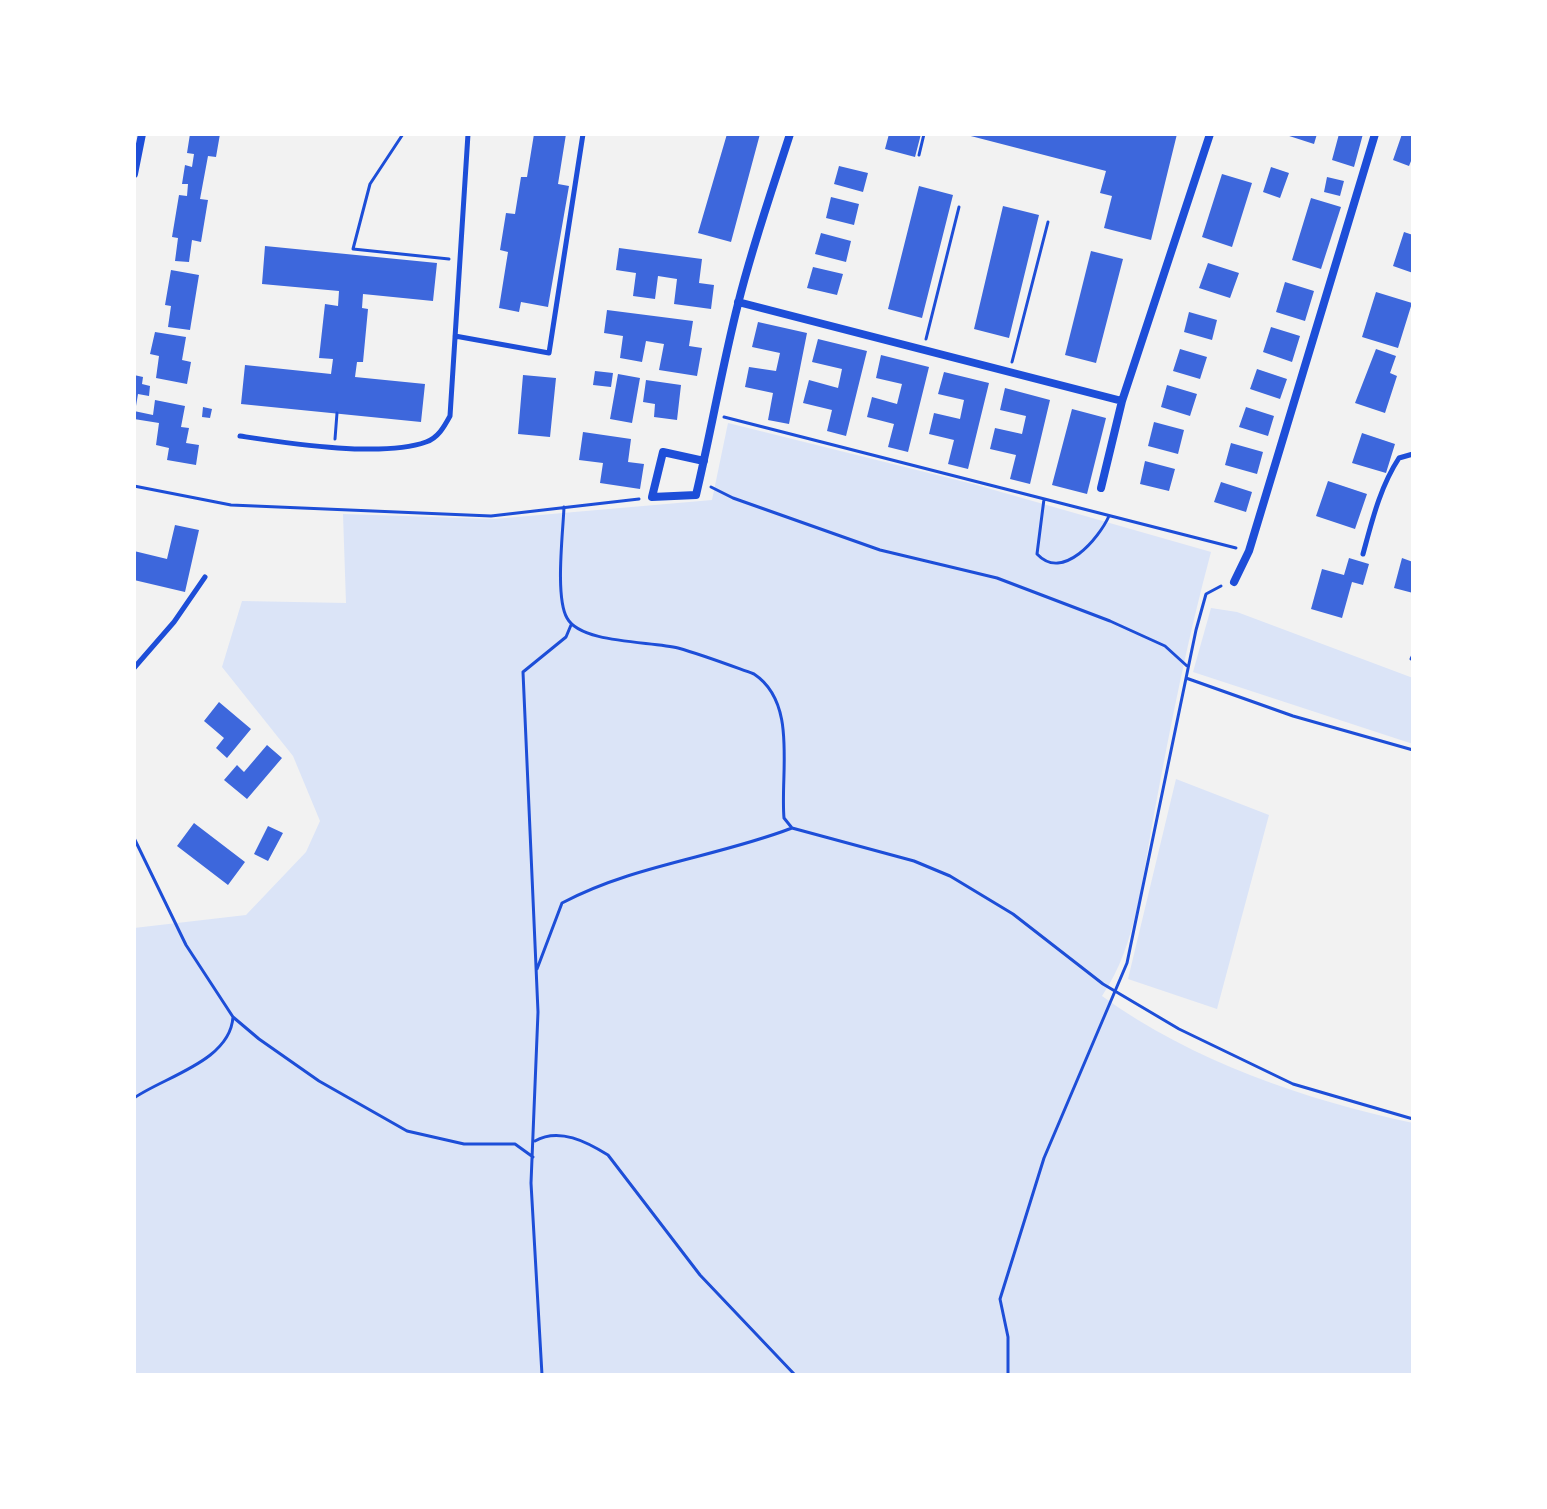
<!DOCTYPE html>
<style>
body{margin:0}
#map{position:relative;width:1547px;height:1509px;overflow:hidden;background:#f2f2f2;font-family:"Fira Sans Condensed",sans-serif}
canvas{display:block}
.frame{position:absolute;inset:0;border:136px solid #fff;pointer-events:none}
</style>
<div id="map">
<canvas width="1547" height="1509"></canvas>
<div class="frame"></div>
</div>
<script>
const ctx = document.querySelector('canvas').getContext('2d');
ctx.lineJoin = 'round';
function fillPath(path, color) { ctx.fillStyle = color; ctx.fill(path, 'evenodd'); }
function strokePath(path, color, width, dash) { ctx.strokeStyle = color; ctx.lineWidth = width; ctx.lineCap = dash ? 'butt' : 'round'; ctx.setLineDash(dash || []); ctx.stroke(path); }
const green = new Path2D(`
 M728 423 973 484 1211 552C1188 637 1171 723 1155 809 1143 871 1138 944 1102 996 1192 1061 1305 1100 1413 1123V1375H134V928L246 915 306 852 320 821 293 756 222 667 242 601 346 603 343 514 494 519 712 500Z
 M1211 608 1237 612 1413 678V744L1193 672Z
 M1176 779 1269 815 1217 1009 1128 979Z`);
const building = new Path2D(`
 M190 134H220L216 157 208 156 200 199 208 200 201 242 192 240 189 262 175 261 178 238 172 237 179 195 187 196 188 184H182L185 165 192 167 194 154 187 153Z
 M534 134H566L558 184 569 186 548 307 521 302 519 312 499 308 508 252 500 250 506 213 515 214 521 177H527Z
 M727 134H760L731 242 698 233Z
 M889 134H921L915 157 885 149Z
 M963 134H1177L1151 240 1104 228 1112 196 1100 193 1106 171Z
 M1283 134H1317L1314 144Z
 M1339 134H1363L1354 167 1332 160Z
 M1402 134H1413V156L1409 166 1393 160Z
 M839 166 868 173 863 192 834 184Z
 M1271 167 1289 173 1280 198 1263 192Z
 M1222 174 1252 183 1232 247 1202 237Z
 M1327 177 1344 181 1340 196 1324 192Z
 M919 186 953 195 922 318 888 309Z
 M831 197 859 204 854 225 826 218Z
 M1311 198 1341 207 1321 269 1292 260Z
 M1003 206 1039 215 1009 338 974 329Z
 M1404 232 1413 235V273L1393 266Z
 M821 233 851 241 846 262 815 254Z
 M265 246 437 263 433 301 363 294 362 308 368 309 363 362H357L355 377 425 384 421 422 241 404 245 365 331 374 333 359 319 358 325 304 338 306 339 291 262 284Z
 M619 248 702 259 699 283 714 285 711 309 674 304 677 279 658 276 655 299 633 296 636 273 616 270Z
 M1091 251 1123 259 1096 363 1065 355Z
 M1208 263 1239 273 1230 298 1199 288Z
 M813 267 843 274 837 295 807 288Z
 M171 270 199 275 190 330 168 327 171 306 165 305Z
 M1285 282 1314 291 1305 321 1276 312Z
 M1376 292 1412 303 1398 348 1362 337Z
 M607 310 693 321 689 346 702 348 697 376 659 370 664 344 646 341 642 362 620 358 623 336 604 333Z
 M1189 312 1217 320 1212 340 1184 332Z
 M758 322 807 333 789 424 768 420 773 393 745 387 749 367 776 371 780 353 752 347Z
 M1271 327 1300 336 1292 362 1263 352Z
 M155 332 186 337 182 360 191 362 187 384 156 378 159 356 150 354Z
 M818 339 867 351 846 436 827 431 832 410 803 403 809 380 838 388 842 369 812 362Z
 M1180 349 1207 357 1200 379 1173 371Z
 M1376 349 1396 356 1390 373 1397 376 1385 413 1355 403Z
 M881 355 929 367 908 452 888 447 894 424 867 417 872 397 897 404 902 384 876 378Z
 M1257 369 1287 379 1280 399 1250 389Z
 M595 371 613 373 611 387 593 385Z
 M944 372 989 383 968 469 948 464 954 440 929 434 934 413 960 419 964 400 938 394Z
 M618 374 640 378 632 423 610 419Z
 M134 375 143 377 142 384 150 386 149 396 138 394 136 406Z
 M523 375 556 378 550 437 518 434Z
 M646 380 681 385 677 420 654 417 655 404 643 402Z
 M1167 385 1197 394 1190 416 1161 407Z
 M1005 388 1050 400 1030 484 1010 479 1016 455 990 449 995 428 1022 434 1026 416 1000 410Z
 M155 400 185 406 181 427 189 428 186 443 199 445 196 465 167 460 169 448 156 445 159 423 134 419V411L153 415Z
 M203 407 212 409 210 418 202 417Z
 M1246 407 1274 416 1268 436 1239 427Z
 M1072 409 1106 418 1087 494 1052 485Z
 M1154 422 1184 430 1178 454 1148 446Z
 M583 432 631 439 628 462 644 464 640 489 600 483 603 463 579 460Z
 M1362 433 1395 444 1386 473 1352 463Z
 M1231 443 1263 452 1257 474 1225 465Z
 M1145 461 1175 469 1169 491 1140 484Z
 M1328 481 1367 494 1355 529 1316 516Z
 M1221 482 1252 492 1246 512 1214 502Z
 M175 525 199 530 185 592 134 580V551L167 559Z
 M1349 558 1369 564 1363 585 1352 582 1342 618 1311 609 1322 569 1344 575Z
 M1402 558 1413 562V593L1394 588Z
 M219 702 251 729 227 758 216 748 224 738 204 721Z
 M267 745 282 758 247 799 224 780 237 765 244 772Z
 M194 823 245 862 228 885 177 846Z
 M268 826 283 833 268 861 254 854Z`);
const path = new Path2D(`
 M403 134 370 184 353 249 449 259
 M919 155 924 134
 M926 339 959 207
 M1012 362 1048 222
 M724 417 1236 548
 M335 439 337 413
 M134 486 231 505 491 516 639 499
 M711 487 733 498 880 550 997 578 1110 621 1165 646 1187 666
 M1044 499 1037 554C1063 582 1099 538 1109 516
 M564 507C563 533 555 597 567 618 581 644 652 641 678 648 703 655 729 665 754 674 798 703 780 772 784 818L792 828 914 861 950 876 1013 914 1103 984 1179 1029 1293 1084 1413 1119
 M1411 659 1413 655
 M1186 678 1293 716 1413 750
 M134 838 186 945 233 1017 259 1039 319 1081 407 1131 464 1144H515L533 1157
 M537 969 562 903C633 865 717 857 792 828
 M134 1098C166 1076 230 1061 233 1017
 M535 1141C559 1127 587 1142 608 1155L700 1275 795 1375
 M542 1375 531 1183 538 1012 523 672 566 637 571 625
 M1008 1375V1337L1000 1299 1044 1158 1127 963 1196 630 1206 594 1221 586`);
const service = new Path2D(`
 M455 336 549 353 583 134
 M240 436C287 443 381 458 426 442 438 438 444 427 450 416L468 134
 M1363 554C1372 521 1380 487 1399 458L1413 454
 M134 668 174 622 205 577`);
const minor = new Path2D(`
 M134 174 142 134
 M738 302 1122 401
 M704 461 663 452 652 497 696 495C711 432 722 367 738 304 752 247 772 190 790 134
 M1101 488 1122 401 1210 134
 M1234 582 1249 551 1375 134`);
fillPath(green, '#dbe4f7');
fillPath(building, '#3d67dc');
strokePath(path, '#1d4ed8', 3);
strokePath(service, '#1d4ed8', 5);
strokePath(minor, '#1d4ed8', 8);
</script>
